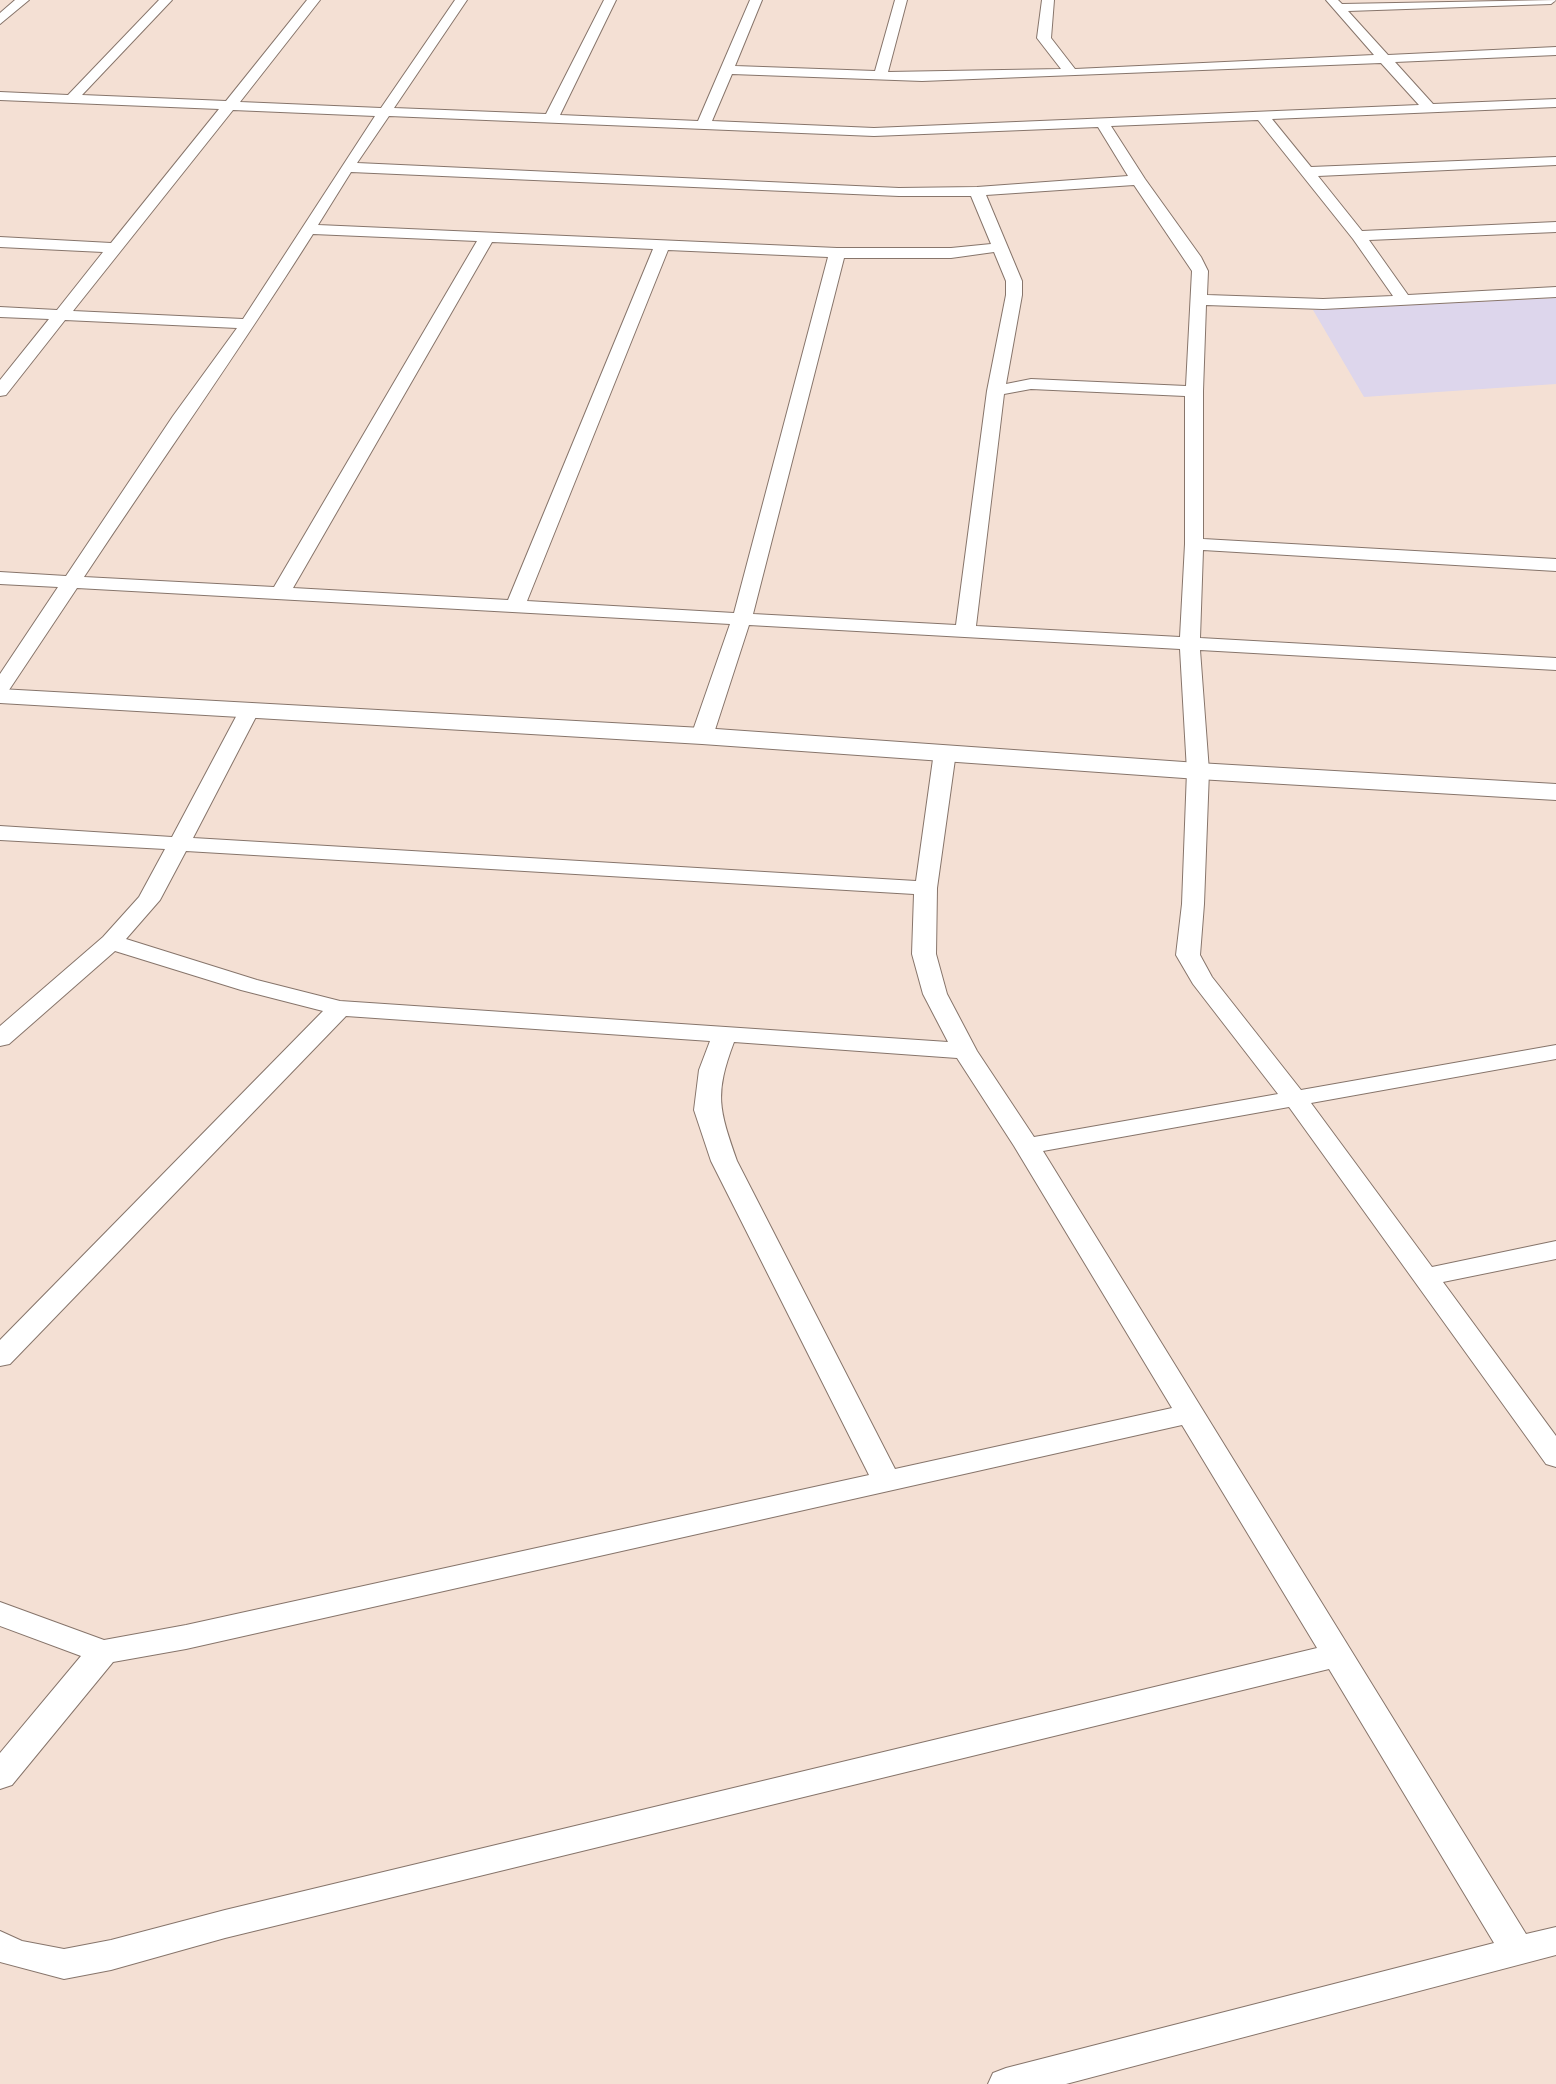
<!DOCTYPE html>
<style>
body{margin:0}
canvas{display:block;background:#f4e0d4}
</style>
<canvas width="1556" height="2084"></canvas>
<script>
const ctx = document.querySelector('canvas').getContext('2d');
ctx.lineJoin = 'round';
function fillPath(path, color) { ctx.fillStyle = color; ctx.fill(path, 'evenodd'); }
function strokePath(path, color, width, dash) { ctx.strokeStyle = color; ctx.lineWidth = width; ctx.lineCap = dash ? 'butt' : 'round'; ctx.setLineDash(dash || []); ctx.stroke(path); }
const education = new Path2D(`
 M1556 298V384L1364 397 1313 310Z`);
const minor = new Path2D(`
 M15 0H29L0 24V13Z
 M159 0H172L82 95 226 101 307 0H320L240 102 381 108 455 0H467L394 108 546 114 604 0H616L560 115 698 121 750 0H762L735 66 875 71 895 0H907L888 72 1061 69 1037 38 1042 0H1054L1051 38 1075 69 1374 55 1326 0H1338L1342 4 1556 0 1551 4 1348 11 1388 55 1556 47V55L1395 62 1433 104 1556 99V107L1272 119 1311 167 1556 157V165L1318 176 1362 231 1556 222V232L1369 240 1408 295 1556 287V297L1323 309 1206 305 1203 391V539L1556 559V571L1203 550 1200 638 1556 658V670L1200 650 1209 771 1204 904 1200 955 1212 977 1301 1090 1556 1045V1059L1311 1103 1432 1267 1556 1241V1259L1443 1282 1556 1436V1467L1546 1464 1289 1107 1043 1151 1526 1934 1556 1927V1955L1066 2084H988L993 2073 1006 2068 1494 1943 1329 1669 225 1938 111 1970 64 1979 0 1962V1931L22 1941 64 1949 111 1940 225 1910 1317 1648 1182 1425 186 1649 113 1662 12 1785 0 1789V1753L81 1656 0 1626V1602L104 1640 186 1625 869 1475 711 1161 694 1110 699 1070 710 1041 346 1016 10 1364 0 1366V1340L323 1011 241 990 115 951 9 1044 0 1046V1026L103 937 139 897 165 849 0 840V826L172 837 239 711 242 707H256L259 711 193 838 916 881 934 752 938 748H952L956 752 937 888 936 954 947 994 977 1051 1034 1137 1278 1094 1193 984 1176 955 1182 904 1187 771 1180 649 749 625 713 736 709 740H695L691 736 730 624 77 588 7 693 0 695V674L58 587 0 584V572L66 576 173 416 237 328 65 320 6 395 0 396V380L49 319 0 317V307L57 310 103 252 0 247V237L111 243 219 109 0 100V92L68 95ZM1381 63 1419 105 874 128 712 121 732 74 922 81ZM233 110 375 116 243 319 73 311ZM389 116 874 136 1098 127 1128 176 977 187 899 188 357 163ZM1258 120 1353 239 1393 296 1323 299 1207 295 1208 271 1201 257 1145 179 1111 126ZM351 172 899 196H971L991 244 951 248H837L318 225ZM1134 185 1192 271 1186 386 1031 379 1006 384 1022 295V281L986 195ZM313 234 477 241 274 587 84 577C160 462 240 350 313 234ZM492 242 653 249 508 600 293 588ZM668 250 828 257 734 613 527 601ZM994 252 1006 281V295L987 391 956 625 753 614 844 258H951ZM1031 389 1185 396V544L1180 637 976 626 1004 394ZM186 851 914 894 912 954 923 994 948 1042 340 1001 257 980 126 939 160 900ZM734 1042 957 1058 1014 1146 1172 1408 895 1469 737 1161C719 1109 714 1095 734 1042Z`);
const tertiary = new Path2D(`
 M0 689 702 728 1198 763 1556 784V800L1198 779 702 744 0 703Z`);
fillPath(education, '#ddd6ec');
strokePath(minor, '#87756b', 2);
strokePath(tertiary, '#87756b', 2);
fillPath(minor, '#fff');
fillPath(tertiary, '#fff');
</script>
